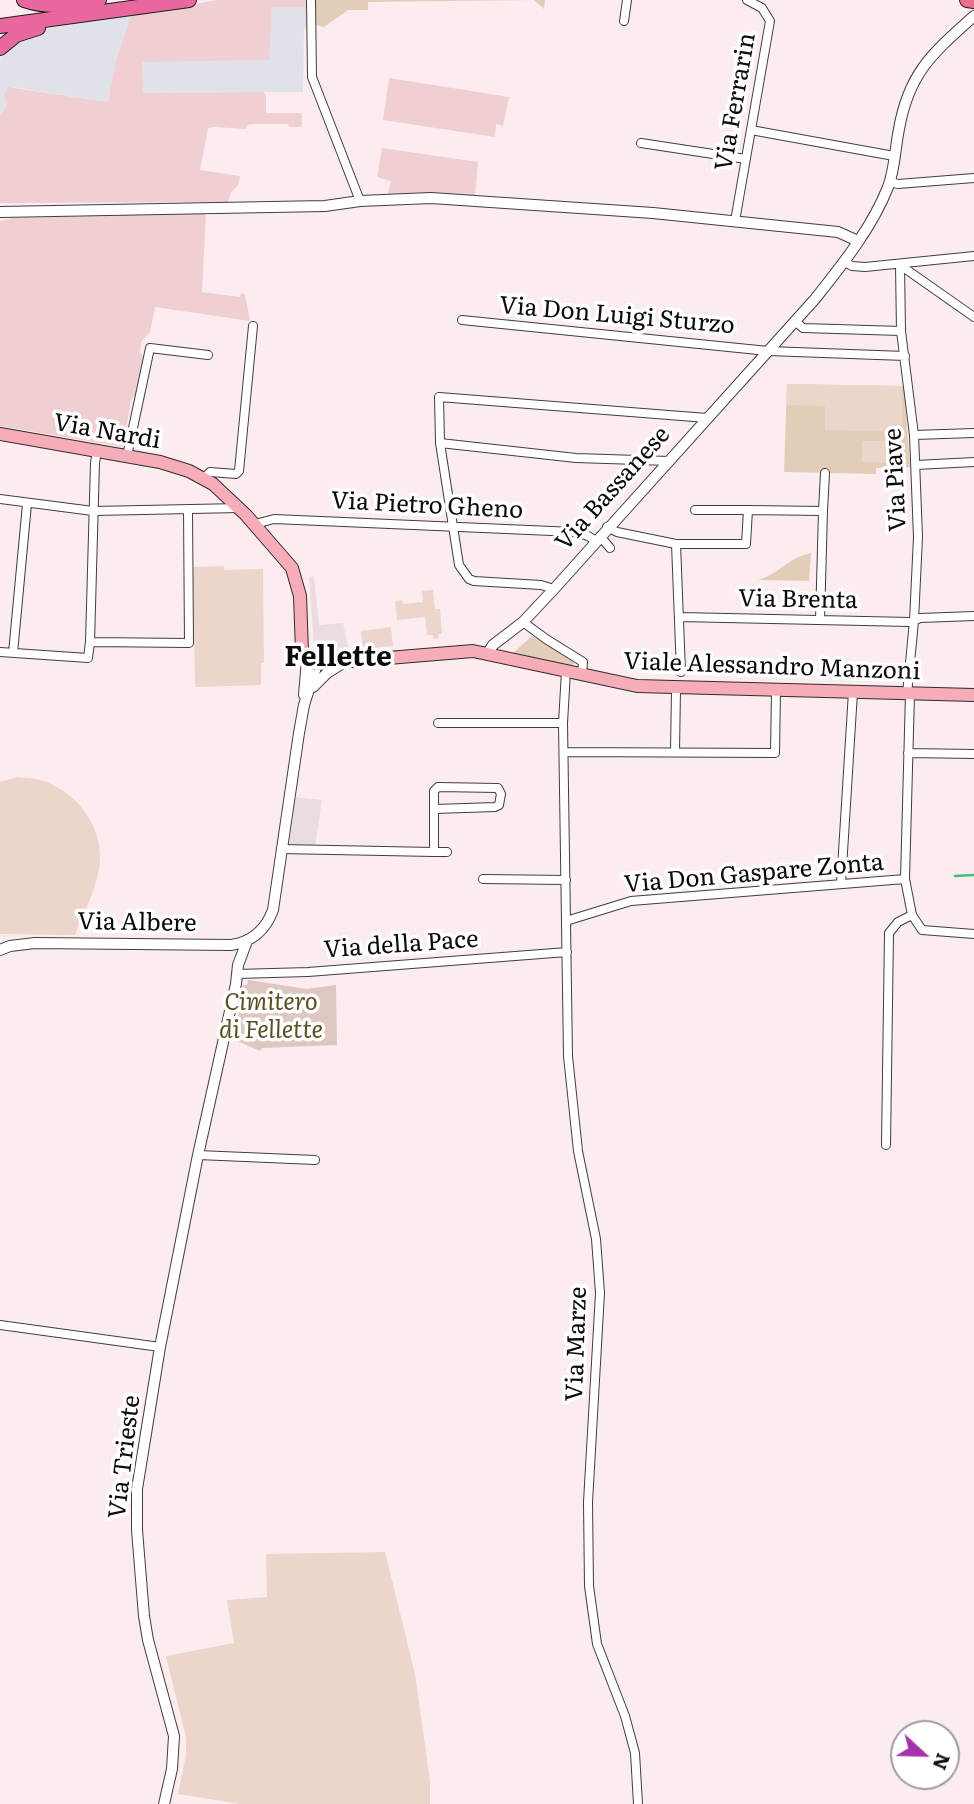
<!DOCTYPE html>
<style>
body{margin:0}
#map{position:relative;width:974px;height:1804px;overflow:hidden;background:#fdecef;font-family:Literata,serif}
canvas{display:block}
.north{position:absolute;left:890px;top:1720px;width:70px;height:70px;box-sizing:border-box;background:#fff;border:2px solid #9d9d9d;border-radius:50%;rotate:112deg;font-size:19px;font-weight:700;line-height:28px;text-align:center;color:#0b0b0b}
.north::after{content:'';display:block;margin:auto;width:24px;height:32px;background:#a433ac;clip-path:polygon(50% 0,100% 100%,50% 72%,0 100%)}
</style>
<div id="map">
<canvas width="974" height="1804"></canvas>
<div class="north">N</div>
</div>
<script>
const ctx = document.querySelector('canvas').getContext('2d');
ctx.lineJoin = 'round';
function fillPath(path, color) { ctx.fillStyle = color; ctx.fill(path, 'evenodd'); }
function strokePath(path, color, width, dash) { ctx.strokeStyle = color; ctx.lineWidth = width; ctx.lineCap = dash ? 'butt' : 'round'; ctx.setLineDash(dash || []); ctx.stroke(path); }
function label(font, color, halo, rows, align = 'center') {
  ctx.font = font + ' Literata,serif'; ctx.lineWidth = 7; ctx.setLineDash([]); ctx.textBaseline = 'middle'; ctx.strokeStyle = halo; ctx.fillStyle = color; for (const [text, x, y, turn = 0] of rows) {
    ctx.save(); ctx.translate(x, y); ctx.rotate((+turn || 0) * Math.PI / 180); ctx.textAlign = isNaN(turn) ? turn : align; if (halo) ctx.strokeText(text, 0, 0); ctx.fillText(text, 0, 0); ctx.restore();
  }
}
const industrial = new Path2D(`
 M272 6 309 7 308 26 304 29 303 92 142 93V61L268 60Z
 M131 16 115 64 108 102 12 87 4 95 7 105 0 115V58L10 44 42 29Z`);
const farmland = new Path2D(`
 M217 0H309V7H272L269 60 142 62 143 93 263 92 266 95V113H302V127H289L288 124H252L247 125 246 129 214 127 208 128 200 170 240 176 238 185 231 193 228 202 0 203V115L7 105 4 95 7 87 108 102 115 64 131 16Z
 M389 78 509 97 503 126 496 124 495 137 383 120Z
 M382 148 478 162 475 196 388 194 391 181 377 177Z
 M206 213 202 292 240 297 241 293 245 294 250 321 155 307 150 332 141 342 140 353 144 356 139 389 131 400 123 447 0 426V221L12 218Z`);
const green = new Path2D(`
 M312 0H545L544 9 534 0 368 2V10H348L324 27 311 24Z
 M787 384 904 386 910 467 876 468V474L784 472Z
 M811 553 809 581 758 580C779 574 789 557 811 553Z
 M532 636 573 661 574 664 570 666 513 653Z`);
const cemetery = new Path2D(`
 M248 980 307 989 336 985 337 1045 262 1048 260 1051 237 1041 235 1039 243 985H247Z`);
const pitch = new Path2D(`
 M787 384 902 386V432L825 430V406L786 405Z
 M862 441H902V463L862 462Z
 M224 566V570L263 569 264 663H261V685L195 687 193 567Z
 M433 590 435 609H440L442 634H438L439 638 433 639V635H427L425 617 397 620 395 601 402 600 403 604 423 602 422 591Z
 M391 627 393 646 363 649 361 631Z
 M17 777C26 778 35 778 44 781 79 794 106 830 99 869 95 892 83 914 75 935L0 934V782Z
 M385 1552 415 1674 430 1781V1804H240L178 1794 186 1755V1738L166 1656 234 1643 227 1600 267 1597 266 1554Z`);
const plaza = new Path2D(`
 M314 576 319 625 343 623 349 651 325 654 318 652 314 647 309 577Z
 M296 797 322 800 315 846 289 845Z`);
const stream = new Path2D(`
 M955 876 974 875`);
const minor = new Path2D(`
 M311 0 312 77 360 201
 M624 21 627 0
 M751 130 894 156
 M641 143 746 159
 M890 182 898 184 974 178
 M735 221 770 21 762 8 747 0
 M845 262 852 266 865 267 974 256
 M900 265 901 331 914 435 918 537 914 621 907 694
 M900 265 974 317
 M462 320 768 351 905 356
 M795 321 803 328 901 331
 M914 435 974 433
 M440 443 576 458 669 461
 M127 456 150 348 208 355
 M916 465 974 462
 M204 478 210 472 236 474 239 471 253 326
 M0 499 93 511 240 508
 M695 510H748
 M823 511 825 473
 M255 524 274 519 575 532 588 536 596 541
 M607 527 617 532 676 544H746L748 510 823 511 820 620
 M600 536 610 548
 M676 544 681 672
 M554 589 541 585 474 581 469 579 459 565 440 443 439 397 707 418
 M680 617 910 622 920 618 974 616
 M523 622 546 639 583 662 582 675
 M90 642 95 463 97 451
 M0 652 88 658 90 642 189 643 188 509
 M13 653 27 504
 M566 671 563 723 568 1056 578 1151 596 1239 600 1293 588 1502 589 1586 597 1644 625 1716 635 1753 638 1804
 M910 694 905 879 912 915 922 930 974 934
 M438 723H563
 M564 752 775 753 776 691
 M675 752 676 689
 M908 753 974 754
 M281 849 434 852V791L438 787 498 788 501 794 499 805 495 807 435 809
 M434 852H447
 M483 879 566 880
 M841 884 853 692
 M566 921 631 901 905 879
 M237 974 308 972 567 952
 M886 1145 889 933 898 922 912 915
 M198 1155 315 1160
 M0 1325 160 1347`);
const tertiary = new Path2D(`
 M0 212 325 206 360 201 431 198 653 213 838 232 858 241
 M488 653 493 645 523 622 554 589 815 299C842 265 872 228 888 187 895 169 895 148 899 129 909 72 933 53 974 16
 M313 687 327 673 343 663
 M304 695 307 660
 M0 950 10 946 35 943 231 945C252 942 266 929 273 910L299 733 304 705 317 664
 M164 1804 172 1769 174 1736 148 1640 144 1616 137 1530V1489L160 1347 198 1155 236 984 238 965 247 941`);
const secondary = new Path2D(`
 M0 434 160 462 189 471 213 484 246 515 292 568 300 596 302 651 307 660 315 664 473 651 637 686 974 695`);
const primary = new Path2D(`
 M967 0 974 1`);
const trunk = new Path2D(`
 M24 0C49 9 74 4 99 0
 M0 26 189 0
 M0 48 16 35 38 28`);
const streetNames = [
 ["Via Ferrarin",736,102,-80],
 ["Via Don Luigi Sturzo",617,316,5],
 ["Via Nardi",107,432,10],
 ["Via Piave",896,480,-93],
 ["Via Bassanese",613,489,-48],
 ["Via Pietro Gheno",427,506,3],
 ["Via Brenta",798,600,1],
 ["Viale Alessandro Manzoni",772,667,2],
 ["Via Don Gaspare Zonta",754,874,-5],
 ["Via Albere",137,923,1],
 ["Via della Pace",401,945,-4],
 ["Via Marze",577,1344,-88],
 ["Via Trieste",125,1457,-83]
];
const parkNames = [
 ["Cimitero",271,1003],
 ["di Fellette",271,1031]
];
const quarterNames = [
 ["Fellette",338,658]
];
fillPath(industrial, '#e0e1e9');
fillPath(farmland, '#f0cfd2');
fillPath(green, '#e3cdb9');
fillPath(cemetery, '#dcc8c0');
fillPath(pitch, '#ecd5ca');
fillPath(plaza, '#ebdce1');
strokePath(stream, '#44be72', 2.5);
strokePath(minor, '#3e3e3e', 10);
strokePath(tertiary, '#3e3e3e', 12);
strokePath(secondary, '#2d2d2d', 14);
strokePath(primary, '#1c1c1c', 16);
strokePath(trunk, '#1c1c1c', 16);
strokePath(minor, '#fff', 8);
strokePath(tertiary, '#fff', 10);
strokePath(secondary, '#f6adb7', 12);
strokePath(primary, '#ea6f8f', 14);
strokePath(trunk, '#e8689e', 14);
label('24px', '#0b0b0b', '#fff', streetNames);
label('italic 24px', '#5b4f23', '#fff', parkNames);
label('bold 28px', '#0b0b0b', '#fff', quarterNames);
</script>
